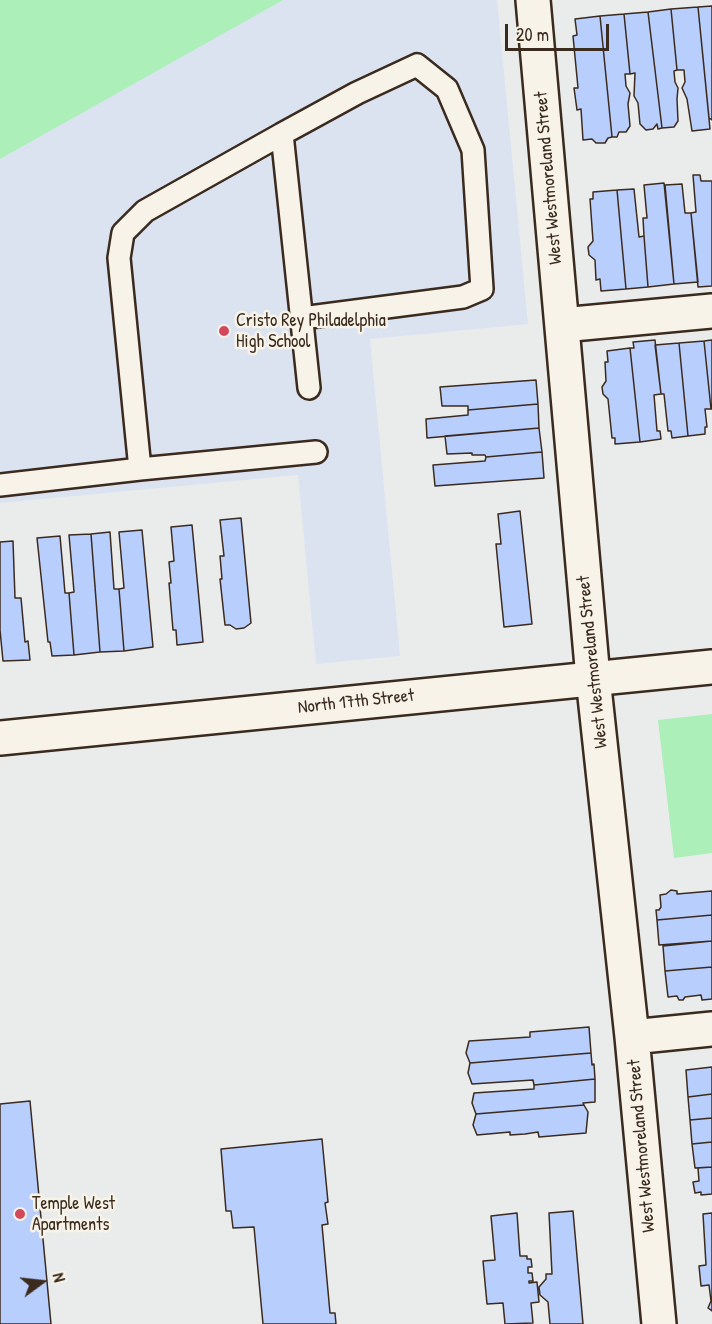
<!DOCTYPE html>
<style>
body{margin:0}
#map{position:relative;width:712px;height:1324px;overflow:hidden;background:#eaecec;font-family:"Patrick Hand",sans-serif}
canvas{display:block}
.north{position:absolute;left:12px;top:1252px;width:60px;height:60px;-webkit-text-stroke:4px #f7f3e8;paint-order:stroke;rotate:75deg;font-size:16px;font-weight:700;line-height:24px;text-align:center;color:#3b2a1e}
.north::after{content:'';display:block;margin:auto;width:21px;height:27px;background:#3b2a1e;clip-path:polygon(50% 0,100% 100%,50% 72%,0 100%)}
.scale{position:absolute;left:505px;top:24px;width:104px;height:27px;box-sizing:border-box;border:3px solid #3b2a1e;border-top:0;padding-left:8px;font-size:18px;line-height:21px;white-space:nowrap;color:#3b2a1e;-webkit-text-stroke:4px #f7f3e8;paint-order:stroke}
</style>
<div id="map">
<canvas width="712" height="1324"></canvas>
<div class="north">N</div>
<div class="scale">20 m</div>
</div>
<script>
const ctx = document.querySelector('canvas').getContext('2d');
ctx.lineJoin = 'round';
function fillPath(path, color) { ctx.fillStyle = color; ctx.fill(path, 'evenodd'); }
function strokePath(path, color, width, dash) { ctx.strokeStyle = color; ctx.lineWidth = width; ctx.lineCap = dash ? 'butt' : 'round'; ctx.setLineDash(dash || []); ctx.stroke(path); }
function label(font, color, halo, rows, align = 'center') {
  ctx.font = font + ' "Patrick Hand",sans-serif'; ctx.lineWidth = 5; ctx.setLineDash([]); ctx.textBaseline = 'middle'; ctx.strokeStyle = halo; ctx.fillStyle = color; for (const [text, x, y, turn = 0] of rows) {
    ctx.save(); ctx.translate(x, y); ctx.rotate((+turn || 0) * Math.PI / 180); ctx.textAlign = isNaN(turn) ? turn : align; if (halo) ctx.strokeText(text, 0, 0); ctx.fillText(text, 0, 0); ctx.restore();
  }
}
const built = new Path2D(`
 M0 0H497L528 324 370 339 400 656 316 664 298 475 0 503Z`);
const green = new Path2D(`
 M0 0H283L0 159Z
 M712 714V853L674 858 658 720Z`);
const building = new Path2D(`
 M712 6V120L709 118 698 7Z
 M698 7 710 129 692 131 687 99 682 88 685 82 684 70H677L671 9Z
 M671 9 677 70 674 71 675 82 678 88 677 99 678 121 674 127 662 128 648 12Z
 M648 12 662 128 658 129 657 124 653 129 646 130 640 124 638 103 634 96 635 73 630 74 624 14Z
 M624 14 630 74H625L626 86 630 93 628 104 630 126 626 132H619L617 137H612L600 16Z
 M600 16 612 137 608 138 605 143H596L592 139 583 140 581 109 577 110 574 88H578L573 36 577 35 575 19Z
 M693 175H700L701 181H712V286L698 287 691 213 696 212Z
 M664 183 674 284 648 287 644 236 643 218H647L644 185Z
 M682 184 685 213H691L698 282 674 284 665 185Z
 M634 189 639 237 644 236 648 287 626 289 617 190Z
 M617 190 626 289 601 291 600 279 596 280 595 260 589 255 588 247 593 241 590 199H593V192Z
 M655 340 661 394 654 395 657 431H660L661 439 640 442 630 348H634L633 342Z
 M712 340V409H711L704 341Z
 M704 341 711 409H705L707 427H705V434L688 436 679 343Z
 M679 343 688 436 672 438 671 431H668L664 394H661L655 345Z
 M630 348 640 442 615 444V438H612L608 399 603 394 602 387 606 381 605 362H608L607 351Z
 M536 380 538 404 468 410V406H442L440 387Z
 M538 404 539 428 427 438 426 419 468 415V410Z
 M539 428 542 452 486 457 485 455H472V453L447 454 445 436Z
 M542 452 544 478 435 486 433 465 485 461 486 457Z
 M520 511 532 624 504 627 496 544H501L498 514Z
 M241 518 251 623 244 628 236 629 230 625H225L220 579H222L220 556H224L220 520Z
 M192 525 203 642 177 645 176 630H173L169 583H171L169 562 174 561 171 527Z
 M142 530 153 647 124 651 119 589 124 588 119 532Z
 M110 532 114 589H119L124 651 100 652 91 534Z
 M91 534 100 652 74 655 69 593 74 592 69 535Z
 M60 536 65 593H69L74 655 52 656 50 642H48L37 538Z
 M13 541 15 598H21L25 642 28 641 30 660 3 661 0 630V542Z
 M671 890 677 891V894L712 891V915L657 920 656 910H659L661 907 660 895 666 894Z
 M712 915V941L659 945 657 920Z
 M712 941V967L665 971 663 946Z
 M712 967V999L702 1000 701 995 685 997 683 1000H679L677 996 668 997 665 971Z
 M589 1027 591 1053 470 1063 466 1053 469 1041 530 1037V1032Z
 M591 1053 592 1065 594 1064 595 1079 534 1085 533 1080 472 1084 468 1073 470 1063Z
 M712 1067V1094L688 1097 686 1070Z
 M595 1079V1102L583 1103 584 1105 476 1114 472 1103 474 1093 534 1089V1085Z
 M712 1094V1118L690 1120 688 1097Z
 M30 1101 51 1324H0V1104Z
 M584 1105 588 1112 586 1133 539 1137 538 1132 525 1134 510 1135V1132L477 1135 473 1125 476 1114Z
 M712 1118V1142L692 1144 690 1120Z
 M322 1139 328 1202 325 1203 328 1224 322 1225 330 1313H335L336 1324H263L254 1227 233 1228 231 1211H226L221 1149Z
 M712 1142V1167L695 1168 692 1144Z
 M712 1167V1194L701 1195V1192L695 1193 693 1182 699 1181 698 1168Z
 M573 1211 583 1324H550L548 1302 540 1295 539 1287 546 1279V1274H552L549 1213Z
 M517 1213 520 1256H527V1259H531L532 1267H528V1273H532L533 1281H529V1283L537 1282 539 1302 531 1303 533 1323 505 1324 503 1303 487 1304 483 1261 495 1260 491 1216Z
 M712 1213V1311L708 1308 711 1301 709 1285 701 1286 699 1266 706 1265 703 1214Z`);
const lane = new Path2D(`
 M282 134 145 211 123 233 119 258 140 469 316 452
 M302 318 463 297 482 289 473 150 447 89 417 65 357 93 282 134 309 388
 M0 485 140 469`);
const street = new Path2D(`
 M533 0 593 678 632 1037 659 1324
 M562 325 712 311
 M632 1037 712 1029`);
const secondary = new Path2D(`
 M0 738 712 667`);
const markers = [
 [224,331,6,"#d1495b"],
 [20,1214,6,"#d1495b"]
];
const streetNames = [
 ["West Westmoreland Street",549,178,-95],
 ["West Westmoreland Street",593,662,-96],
 ["North 17th Street",356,702,-6],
 ["West Westmoreland Street",642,1146,-95]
];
const poiNames = [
 ["Cristo Rey Philadelphia",236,321],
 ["High School",236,342],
 ["Temple West",32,1204],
 ["Apartments",32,1225]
];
fillPath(built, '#dbe3f1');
fillPath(green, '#acefb8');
fillPath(building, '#b8cffe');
strokePath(building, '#3b2a1e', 1.5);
strokePath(lane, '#3b2a1e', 26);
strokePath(street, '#3b2a1e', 38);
strokePath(secondary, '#3b2a1e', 38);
strokePath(lane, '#f7f3e8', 21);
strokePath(street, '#f7f3e8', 33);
strokePath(secondary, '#f7f3e8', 33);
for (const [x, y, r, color] of markers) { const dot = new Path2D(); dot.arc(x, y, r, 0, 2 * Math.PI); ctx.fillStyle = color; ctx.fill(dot); strokePath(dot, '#f7f3e8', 2); }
label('18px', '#3b2a1e', '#f7f3e8', streetNames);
label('18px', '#3b2a1e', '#f7f3e8', poiNames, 'left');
</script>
